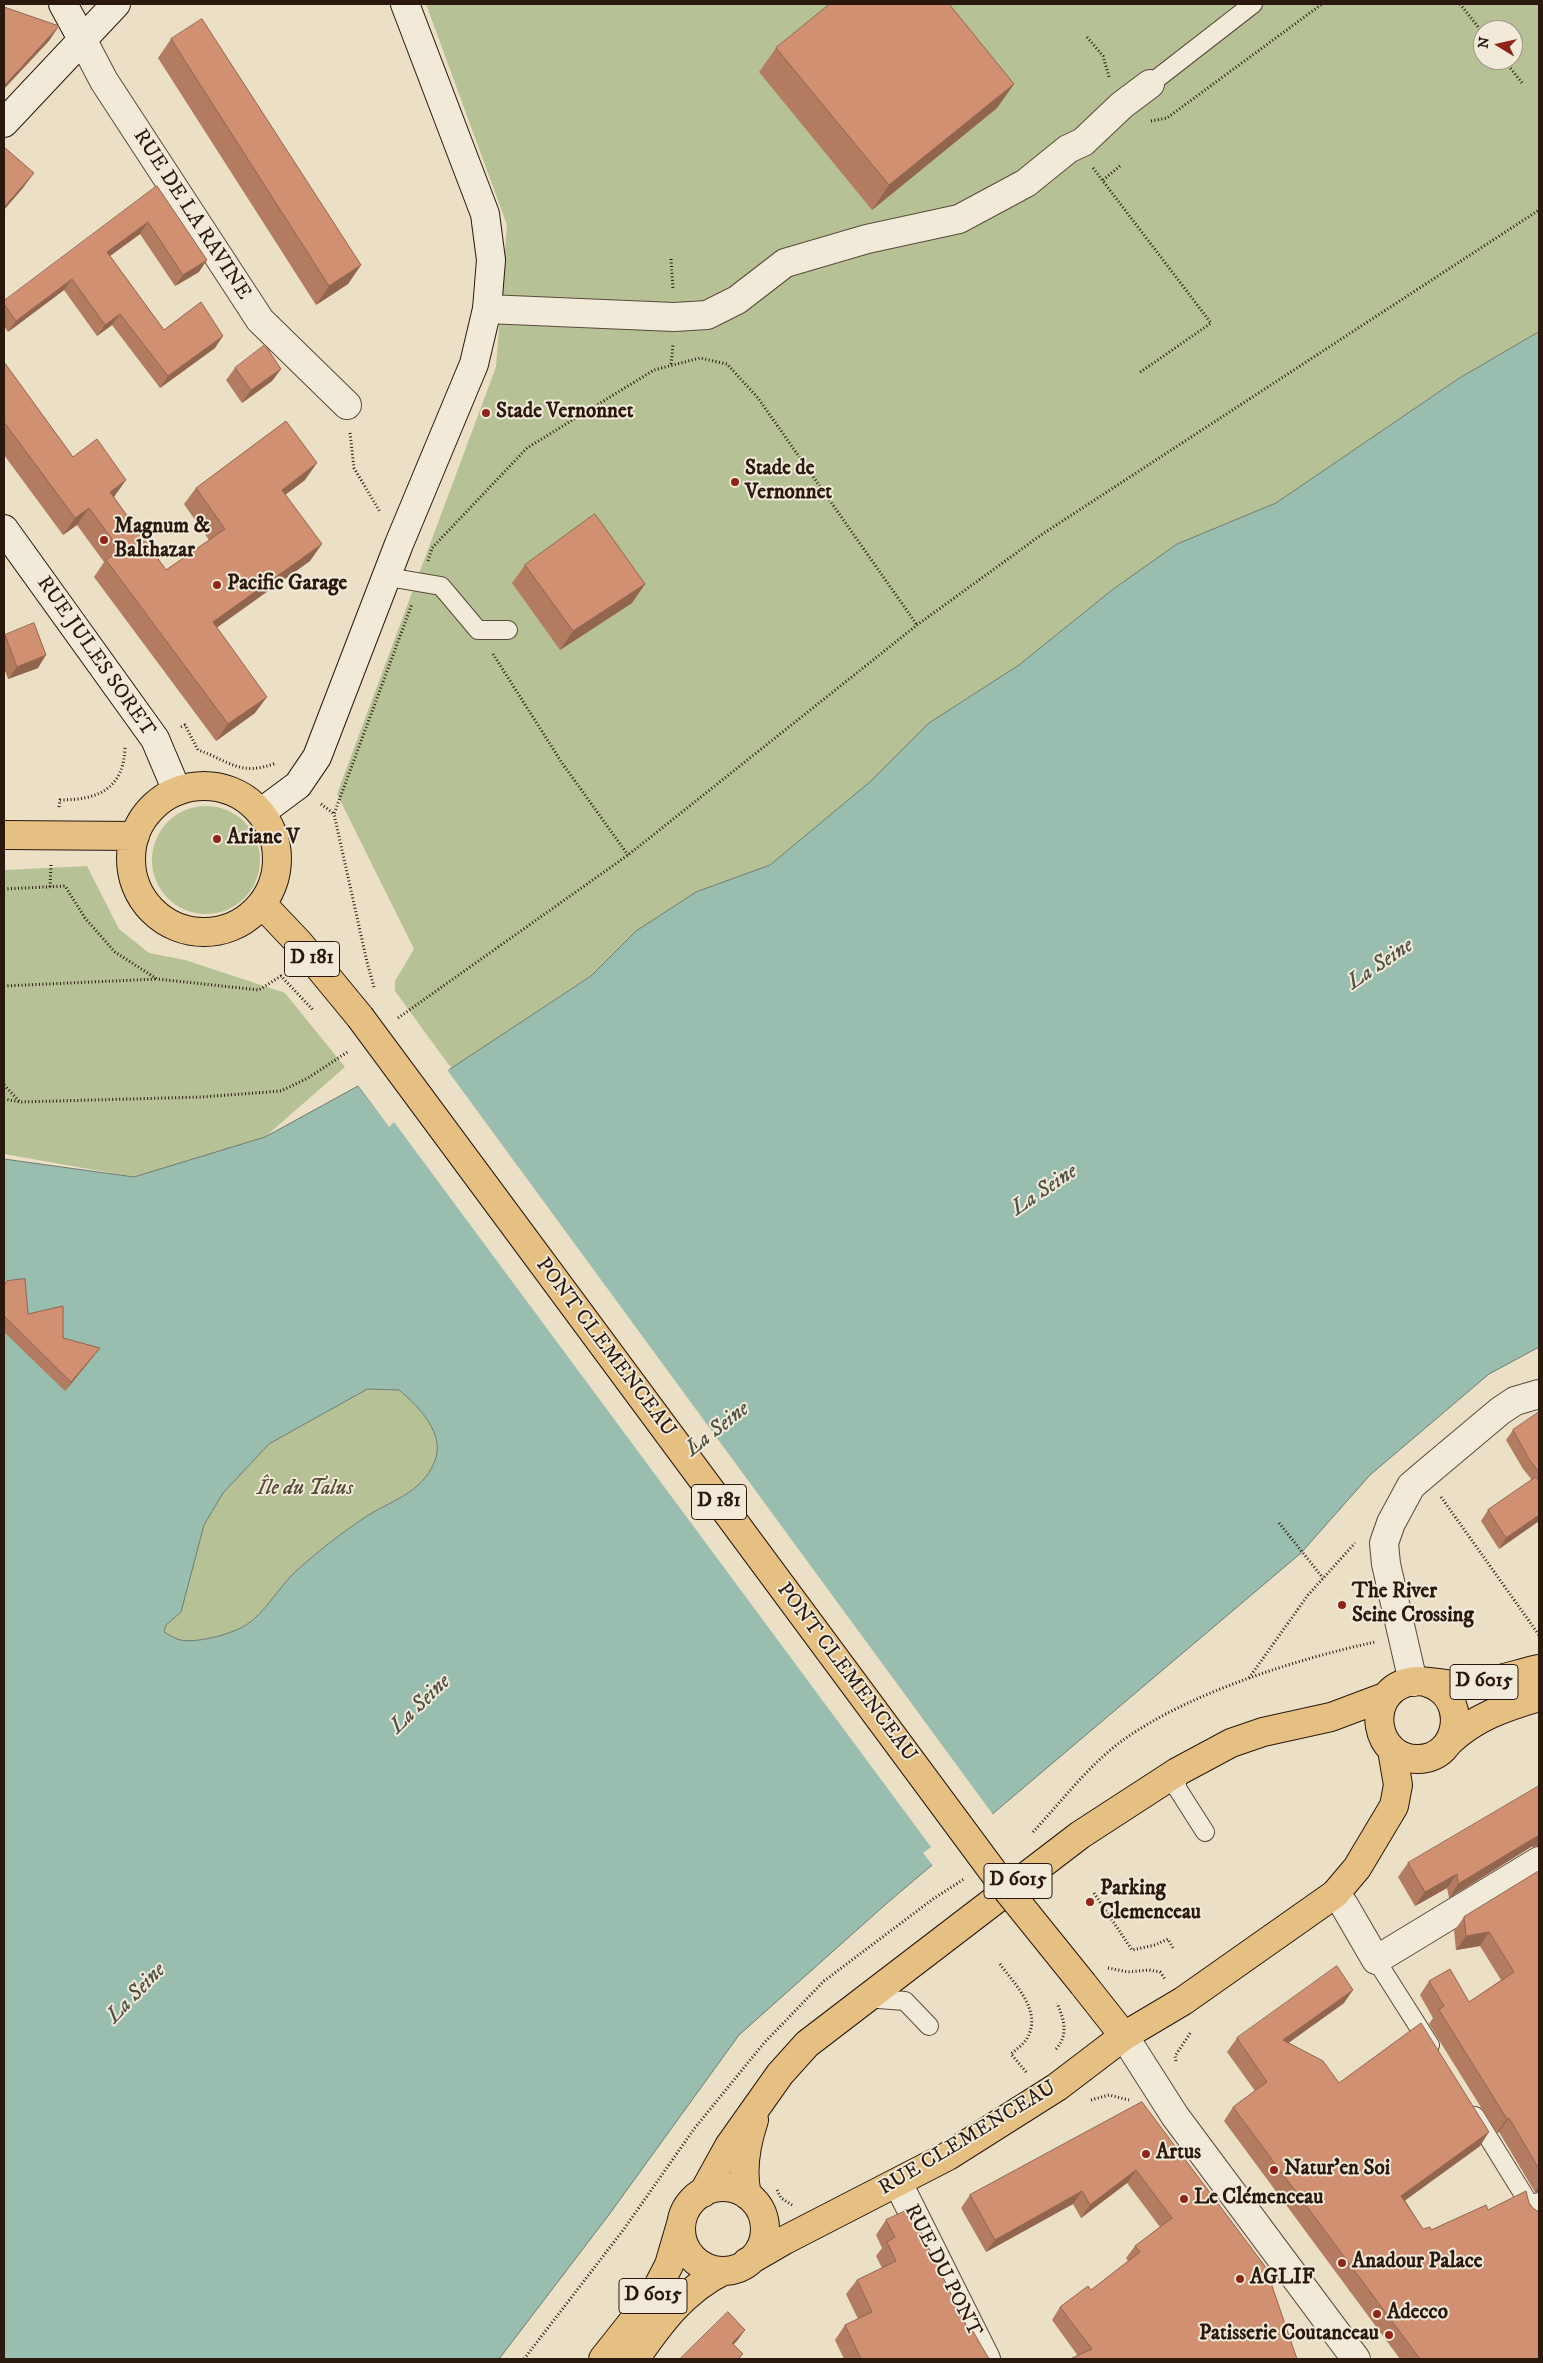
<!DOCTYPE html>
<meta charset="utf-8">
<style>
body{margin:0}
#map{position:relative;width:1543px;height:2363px;overflow:hidden;background:#ebdfc5;font-family:"IM FELL DW Pica",serif}
canvas{display:block}
.frame{position:absolute;inset:0;border:5px solid #2a170e;pointer-events:none}
.north{position:absolute;left:1473px;top:20px;width:50px;height:50px;box-sizing:border-box;background:#f2ead9;border:1px solid #a29688;border-radius:50%;rotate:279deg;font-size:14px;font-weight:700;line-height:20px;text-align:center;color:#2a170e}
.north::after{content:'';display:block;margin:auto;width:18px;height:22px;background:#8f2418;clip-path:polygon(50% 0,100% 100%,50% 72%,0 100%)}
</style>
<div id="map">
<canvas width="1543" height="2363"></canvas>
<div class="frame"></div>
<div class="north">N</div>
</div>
<script>
const ctx = document.querySelector('canvas').getContext('2d');
ctx.lineJoin = 'round';
function fillPath(path, color) { ctx.fillStyle = color; ctx.fill(path, 'evenodd'); }
function strokePath(path, color, width, dash) { ctx.strokeStyle = color; ctx.lineWidth = width; ctx.lineCap = dash ? 'butt' : 'round'; ctx.setLineDash(dash || []); ctx.stroke(path); }
function label(font, color, halo, rows, align = 'center') {
  ctx.font = font + ' "IM FELL DW Pica",serif'; ctx.lineWidth = 4; ctx.setLineDash([]); ctx.textBaseline = 'middle'; ctx.strokeStyle = halo; ctx.fillStyle = color; for (const [text, x, y, turn = 0] of rows) {
    ctx.save(); ctx.translate(x, y); ctx.rotate((+turn || 0) * Math.PI / 180); ctx.textAlign = isNaN(turn) ? turn : align; if (halo) ctx.strokeText(text, 0, 0); ctx.fillText(text, 0, 0); ctx.restore();
  }
}
const green = new Path2D(`
 M426 4H1539V332L1458 379 1276 503 1177 544 1112 590 1019 665 929 723 871 781 770 865 696 892 636 931 591 976 451 1068 395 991V981L414 949 337 794 496 367 507 225ZM1483 30H1513V60H1483Z
 M152 860a54 54 0 1 1 108 0a54 54 0 1 1-108 0Z
 M87 866 119 929 149 953 185 960 285 993 345 1067 265 1137 134 1177 4 1154V870Z
 M368 1389 399 1390C419 1406 447 1434 434 1463 421 1494 389 1501 364 1518 340 1534 316 1553 295 1572 280 1586 263 1615 246 1625 232 1634 193 1645 177 1639 172 1638 168 1634 164 1632L166 1625 181 1612 204 1525 223 1493 269 1444Z`);
const water = new Path2D(`
 M1539 332V1347L1489 1374 1370 1475 1301 1553 886 1904 739 2035 608 2216 499 2359H4V1159L134 1177 265 1137 358 1086 389 1126 447 1071 591 976 636 931 696 892 770 865 871 781 929 723 1019 665 1112 590 1177 544 1276 503 1458 379ZM368 1389 399 1390C418 1406 447 1434 434 1463 421 1494 389 1501 364 1518 340 1534 316 1553 295 1572 280 1586 263 1615 246 1625 232 1634 193 1645 177 1639 172 1637 168 1634 164 1632L166 1625 181 1612 204 1525 223 1493 269 1444Z`);
const pier = new Path2D(`
 M450 1065 451 1067 448 1071 994 1816 934 1867 923 1853 931 1847 394 1122 389 1127 357 1084H360L389 1123Z`);
const path = new Path2D(`
 M1460 4 1483 33
 M1087 37 1103 56 1109 77
 M1504 60 1523 84
 M1151 121 1167 118 1322 4
 M1093 168 1211 323 1139 373
 M1103 180 1120 166
 M671 259 673 289
 M671 364 673 345
 M350 433 354 468 380 512
 M428 561 432 548 527 448 654 370 700 358 727 364 758 398 917 625
 M493 654 562 763 628 855
 M181 727 185 725 198 750C230 761 240 777 276 763
 M321 804 334 814
 M59 807 60 800C98 800 124 789 125 747
 M50 887 51 865
 M4 889 65 886 85 918 115 952 157 979 259 990 281 976 314 1011
 M4 986 157 979
 M374 987 367 962 334 814 412 604
 M398 1018 628 855 917 625 1041 535 1539 210
 M4 1085 20 1102
 M4 1099 20 1102 202 1097 281 1091 308 1078 349 1051
 M1441 1497 1539 1635
 M1279 1523 1323 1578
 M1249 1678 1308 1595 1355 1543
 M1033 1832C1063 1800 1090 1763 1126 1738 1192 1692 1297 1659 1375 1642
 M1094 1893 1132 1950 1155 1945 1168 1939 1173 1948
 M1000 1964C1015 1985 1044 2012 1026 2040 1023 2045 1016 2049 1011 2054L1027 2073
 M1108 1968 1128 1972 1149 1970 1160 1972 1165 1979
 M1056 2049C1069 2034 1064 2020 1057 2003
 M1176 2061 1175 2056 1191 2032
 M1091 2100 1109 2095 1129 2100
 M777 2190 781 2198 792 2205
 M524 2359 624 2229 694 2129 764 2043 824 1981 933 1899 964 1879`);
const lane = new Path2D(`
 M1150 84 1253 4
 M388 577 441 586 478 630H508
 M1177 1772V1788L1205 1832
 M1376 1960 1430 2045
 M865 1998 905 2001 929 2026
 M1475 2116 1535 2213`);
const street = new Path2D(`
 M82 39 104 81 260 320 347 405
 M487 309 674 317 707 315 737 300 785 263 867 239 959 219 1026 183 1068 149 1083 142 1122 105 1150 84
 M1413 1682 1386 1564 1384 1543 1391 1523 1411 1486 1425 1474 1500 1411 1515 1401 1539 1394
 M1335 1894 1344 1905 1376 1960 1539 1861
 M1124 2036 1175 2116 1356 2359
 M898 2183 986 2359
 M1533 2210 1539 2207`);
const secondary = new Path2D(`
 M63 4 82 39
 M4 123 116 4
 M4 529 155 739 177 791
 M263 811 298 785 317 757 399 544 474 364 487 309 491 260 485 214 405 4`);
const primary = new Path2D(`
 M131 859a73 73 0 1 1 146 0a73 73 0 1 1-146 0Z
 M4 835 135 836
 M262 904 299 943 360 1017
 M1428 1683C1469 1696 1461 1758 1418 1759 1375 1760 1364 1697 1405 1683 1423 1677 1446 1687 1465 1685 1490 1684 1515 1674 1539 1669
 M1449 1742C1475 1717 1505 1707 1539 1697
 M1083 1984 1124 2036
 M681 2229a42 42 0 1 1 84 0a42 42 0 1 1-84 0Z
 M703 2193 729 2146 780 2074 807 2044 1080 1835 1177 1772 1231 1743 1263 1732 1331 1717 1387 1696
 M747 2195C741 2169 746 2144 754 2120
 M747 2262 785 2240 948 2156 1057 2087 1124 2036 1183 2001 1335 1894 1357 1868 1394 1806 1398 1785 1392 1750
 M603 2359 653 2296 669 2265 681 2224
 M635 2359C660 2323 683 2291 723 2271`);
const primaryBridge = new Path2D(`
 M360 1017 1000 1881 1083 1984`);
const wall = new Path2D(`
 M171 39 361 265 348 284 316 305 158 58Z
 M776 48 1014 84 997 108 872 210 759 72Z
 M157 186 199 272 175 286 140 234 110 256 164 330 215 348 160 388 112 325 97 336 64 290 8 332 4 326V304Z
 M4 362 73 457 114 497 166 570 209 540 184 504 196 488 305 480 285 495 310 561 217 627 255 713 216 741 94 577 104 562 77 525 63 535 4 455Z
 M235 368 281 369 272 381 242 403 226 380Z
 M525 565 645 584 632 603 560 650 512 583Z
 M5 635 38 668 8 679 4 668V637Z
 M4 1286 28 1314 93 1357 65 1391 4 1332Z
 M1539 1413V1521L1499 1549 1481 1521 1488 1510 1532 1480 1523 1469 1506 1440 1513 1430Z
 M1538 1845 1531 1847 1449 1898 1447 1888 1415 1906 1398 1877 1408 1863Z
 M1539 1871V2193L1535 2192 1499 2132 1497 2133 1429 2024 1433 2018 1420 1995 1429 1981 1469 2002 1501 1980 1480 1946 1456 1950 1454 1931 1464 1917Z
 M1344 2003 1288 2043 1339 2083 1480 2146 1405 2200 1423 2229 1431 2230 1539 2359H1400L1224 2121 1233 2107 1255 2091 1227 2052 1237 2038Z
 M1142 2102 1272 2287 1078 2356 1052 2320 1060 2307 1091 2290 1128 2261 1126 2258 1135 2246 1160 2227 1127 2183 1081 2218 1073 2204 986 2252 961 2208 970 2195Z
 M886 2220 968 2329 989 2359H844L835 2340 845 2325 858 2319 846 2294 857 2280 882 2268 876 2256 882 2248 876 2235Z`);
const shadedWall = new Path2D(`
 M59 26 49 41 4 89V86Z
 M1014 84 997 108 872 210 889 185Z
 M34 173 23 188 4 210V207Z
 M148 222 140 234 99 264 107 252Z
 M207 260 199 272 175 286 183 275Z
 M361 265 348 284 316 305 329 286Z
 M72 279 64 290 8 332 16 321Z
 M120 314 112 325 97 336 105 325Z
 M223 336 215 348 160 388 168 376Z
 M281 369 272 381 242 403 251 390Z
 M317 463 305 480 270 506 282 490Z
 M126 480 114 497 98 509 110 492Z
 M89 508 77 525 63 535 75 518Z
 M322 544 310 561 201 639 213 622Z
 M645 584 632 603 560 650 573 631Z
 M46 655 38 668 8 679 17 667Z
 M267 697 255 713 216 741 228 724Z
 M100 1348 93 1357 65 1391 71 1382Z
 M1539 1515V1521L1499 1549 1506 1538Z
 M1539 1835V1846L1531 1847 1449 1898 1458 1884Z
 M1457 1874 1447 1888 1415 1906 1425 1892Z
 M1489 1932 1480 1946 1456 1950 1466 1936Z
 M1353 1990 1344 2003 1273 2054 1283 2040Z
 M1509 2118 1499 2132 1497 2133 1507 2119Z
 M1489 2132 1480 2146 1392 2210 1401 2196Z
 M1136 2170 1127 2183 1081 2218 1090 2205Z
 M1539 2186V2193L1535 2192Z
 M1082 2191 1073 2204 986 2252 995 2240Z
 M745 2330 737 2341 724 2354 732 2343Z`);
const building = new Path2D(`
 M830 4H949L1014 84 889 185 776 48Z
 M4 7 59 26 4 86Z
 M202 19 361 265 329 286 171 39Z
 M4 147 34 173 4 207Z
 M157 186 207 260 183 275 148 222 107 252 164 330 201 302 223 336 168 376 120 314 105 325 72 279 16 321 4 304V301Z
 M265 345 281 369 251 390 235 368Z
 M4 362 73 457 97 439 126 480 110 492 166 570 225 529 196 488 286 421 317 463 282 490 322 544 213 622 267 697 228 724 106 560 120 550 89 508 75 518 4 422Z
 M595 514 645 584 573 631 525 565Z
 M34 623 46 655 17 667 5 635Z
 M25 1279 28 1314 63 1306V1338L100 1348 71 1382 4 1316V1286L7 1281Z
 M1539 1412V1472L1529 1459 1513 1430Z
 M1536 1477 1539 1481V1515L1506 1538 1488 1510Z
 M1539 1786V1835L1458 1884 1457 1874 1425 1892 1408 1863Z
 M1539 1871V2169L1509 2118 1507 2119 1439 2010 1444 2006 1429 1981 1450 1969 1469 2002 1514 1972 1489 1932 1466 1936 1464 1917Z
 M1337 1966 1353 1990 1283 2040 1323 2061 1339 2083 1421 2023 1489 2132 1401 2196 1423 2229 1430 2227 1431 2230 1486 2205 1488 2210 1526 2191 1529 2203 1534 2209 1539 2212V2359H1420L1233 2107 1267 2082 1237 2038Z
 M1142 2102 1276 2281 1271 2283 1297 2359H1070L1092 2349 1060 2307 1088 2286 1091 2290 1140 2252 1135 2246 1172 2218 1136 2170 1090 2205 1082 2191 995 2240 970 2195Z
 M910 2209 968 2329 971 2328 989 2359H861L845 2325 872 2312 857 2280 896 2261 887 2242 895 2237 886 2220Z
 M728 2312 745 2330 732 2343 743 2354 738 2359H680Z`);
const markers = [
 [486,413,5,"#8f2418"],
 [735,482,5,"#8f2418"],
 [104,540,5,"#8f2418"],
 [217,585,5,"#8f2418"],
 [217,839,5,"#8f2418"],
 [1342,1605,5,"#8f2418"],
 [1090,1902,5,"#8f2418"],
 [1146,2154,5,"#8f2418"],
 [1274,2170,5,"#8f2418"],
 [1184,2199,5,"#8f2418"],
 [1342,2263,5,"#8f2418"],
 [1240,2279,5,"#8f2418"],
 [1377,2314,5,"#8f2418"],
 [1389,2335,5,"#8f2418"]
];
const shields = [
 [312,959,55],
 [719,1502,55],
 [1484,1682,68],
 [1018,1881,68],
 [653,2296,68]
];
const shieldNames = [
 ["D 181",312,959],
 ["D 181",719,1502],
 ["D 6015",1484,1682],
 ["D 6015",1018,1881],
 ["D 6015",653,2296]
];
const streetNames = [
 ["RUE DE LA RAVINE",191,215,57],
 ["RUE JULES SORET",95,657,55],
 ["PONT CLEMENCEAU",605,1348,53],
 ["PONT CLEMENCEAU",846,1673,53],
 ["RUE CLEMENCEAU",968,2139,-31],
 ["RUE DU PONT",942,2271,63]
];
const poiNames = [
 ["Stade Vernonnet",496,413],
 ["Stade de",745,470],
 ["Vernonnet",745,494],
 ["Magnum &",114,528],
 ["Balthazar",114,552],
 ["Pacific Garage",227,585],
 ["Ariane V",227,839],
 ["The River",1352,1593],
 ["Seine Crossing",1352,1617],
 ["Parking",1100,1890],
 ["Clemenceau",1100,1914],
 ["Artus",1156,2154],
 ["Natur'en Soi",1284,2170],
 ["Le Clémenceau",1194,2199],
 ["Anadour Palace",1352,2263],
 ["AGLIF",1250,2279],
 ["Adecco",1387,2314],
 ["Patisserie Coutanceau",1379,2335,"right"]
];
const parkNames = [
 ["Île du Talus",305,1490]
];
const waterNames = [
 ["La Seine",1381,965,-34],
 ["La Seine",1045,1191,-34],
 ["La Seine",718,1430,-38],
 ["La Seine",421,1705,-44],
 ["La Seine",137,1994,-46]
];
fillPath(green, '#b6c296');
fillPath(water, '#99bdaf');
strokePath(water, '#6d7b6f', 1);
fillPath(pier, '#ebdfc5');
strokePath(lane, '#5a493c', 20);
strokePath(street, '#5a493c', 30);
strokePath(secondary, '#2a170e', 30);
strokePath(primary, '#2a170e', 30);
strokePath(path, '#2a170e', 3, [1, 2.5]);
strokePath(lane, '#f2ead9', 18);
strokePath(street, '#f2ead9', 28);
strokePath(secondary, '#f2ead9', 28);
strokePath(primary, '#e6c082', 28);
strokePath(primaryBridge, '#2a170e', 30, []);
strokePath(primaryBridge, '#e6c082', 28);
fillPath(wall, '#b37c61');
fillPath(shadedWall, '#92654f');
fillPath(building, '#d09071');
strokePath(building, '#92654f', 1);
for (const [x, y, r, color] of markers) { const dot = new Path2D(); dot.arc(x, y, r, 0, 2 * Math.PI); ctx.fillStyle = color; ctx.fill(dot); strokePath(dot, '#f2ead9', 2); }
for (const [x, y, w] of shields) { const box = new Path2D(); box.roundRect(x - w / 2, y - 17.5, w, 35, 4); ctx.fillStyle = '#f2ead9'; ctx.fill(box); strokePath(box, '#2a170e', 1); }
label('bold 20px', '#2a170e', null, shieldNames);
label('21px', '#2a170e', '#f2ead9', streetNames);
label('bold 21px', '#2a170e', '#f2ead9', poiNames, 'left');
label('italic 21px', '#544a37', '#f2ead9', parkNames);
label('italic 22px', '#515146', '#f2ead9', waterNames);
</script>
